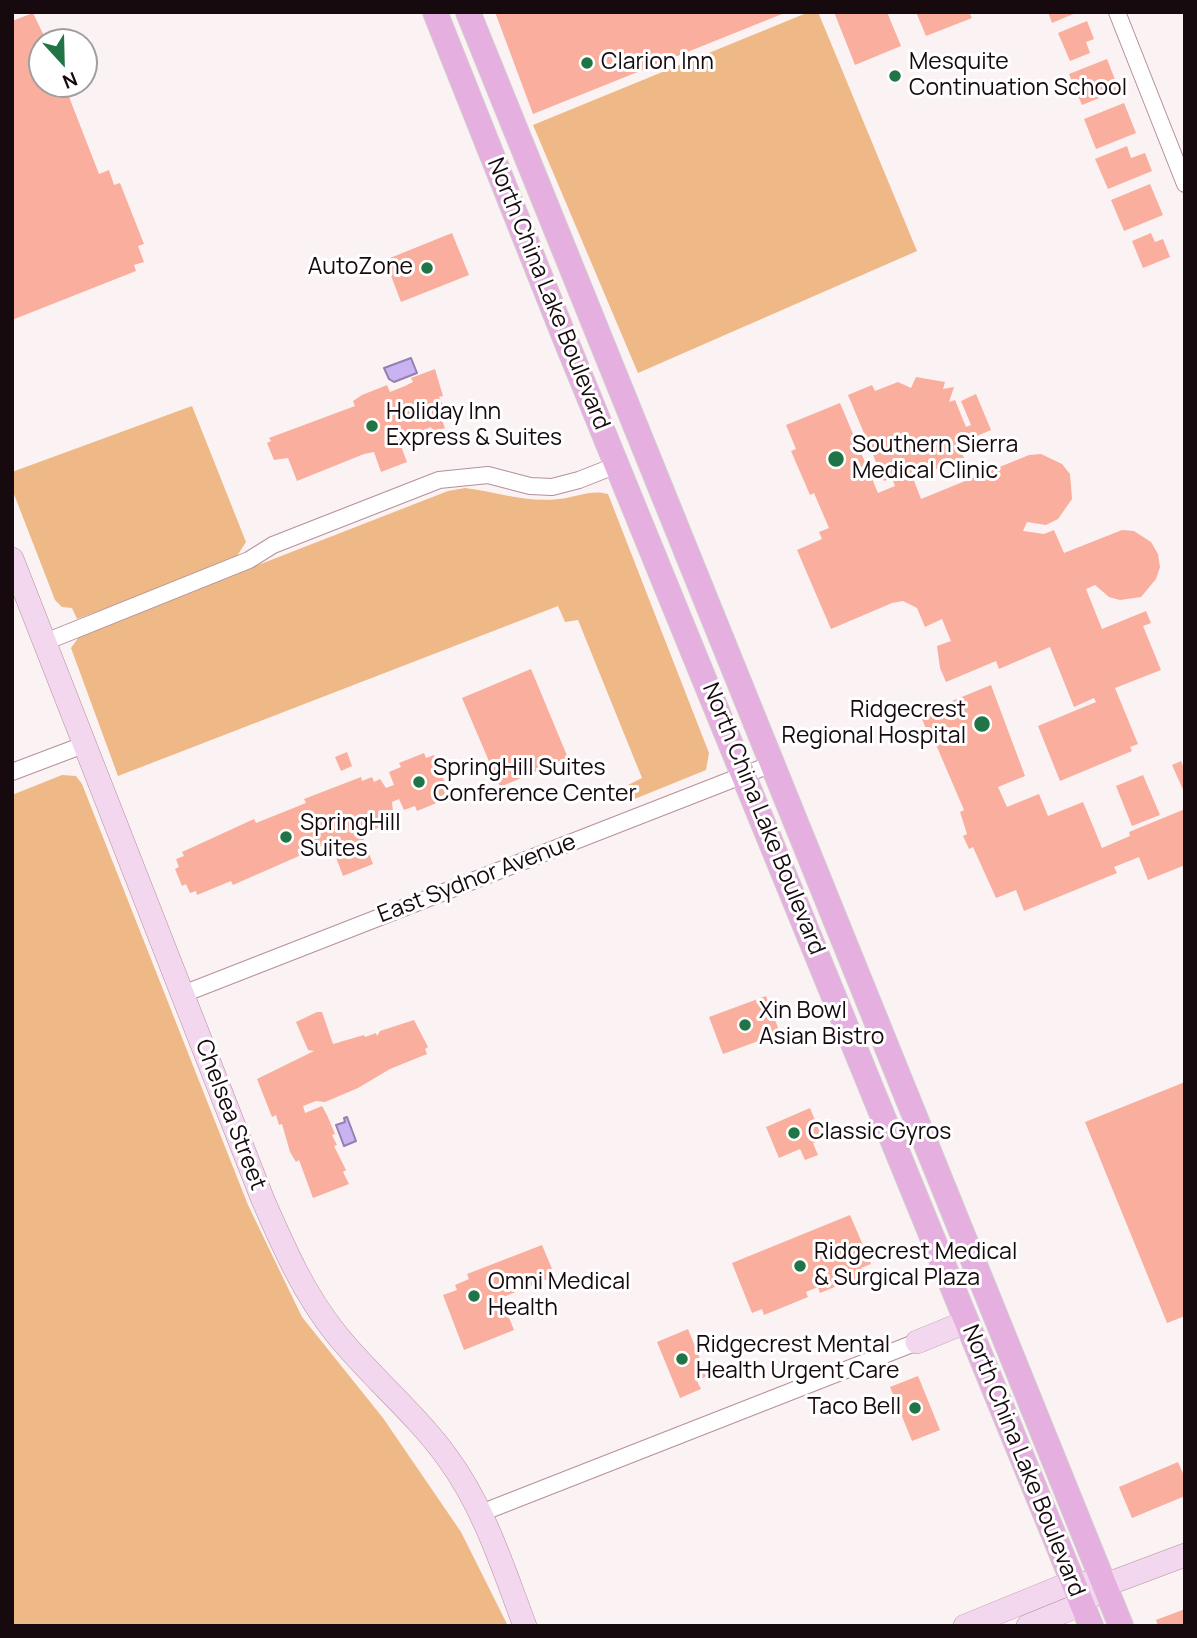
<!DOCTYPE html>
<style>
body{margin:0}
#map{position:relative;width:1197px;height:1638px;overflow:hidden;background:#fbf2f4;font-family:Manrope,sans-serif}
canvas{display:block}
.frame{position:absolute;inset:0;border:14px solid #170a0e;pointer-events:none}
.north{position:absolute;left:28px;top:28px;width:70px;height:70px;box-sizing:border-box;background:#fff;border:2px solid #a29d9f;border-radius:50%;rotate:158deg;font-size:19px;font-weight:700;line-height:28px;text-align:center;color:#170a0e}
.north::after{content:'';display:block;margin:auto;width:24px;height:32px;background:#207446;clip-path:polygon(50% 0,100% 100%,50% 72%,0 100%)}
</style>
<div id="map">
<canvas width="1197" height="1638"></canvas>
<div class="frame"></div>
<div class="north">N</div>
</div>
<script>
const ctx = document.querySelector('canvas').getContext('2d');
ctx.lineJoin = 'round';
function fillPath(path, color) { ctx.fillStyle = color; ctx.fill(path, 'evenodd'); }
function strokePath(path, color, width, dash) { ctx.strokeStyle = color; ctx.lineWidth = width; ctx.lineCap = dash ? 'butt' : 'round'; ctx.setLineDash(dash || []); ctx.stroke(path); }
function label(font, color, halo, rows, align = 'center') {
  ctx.font = font + ' Manrope,sans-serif'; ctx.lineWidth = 6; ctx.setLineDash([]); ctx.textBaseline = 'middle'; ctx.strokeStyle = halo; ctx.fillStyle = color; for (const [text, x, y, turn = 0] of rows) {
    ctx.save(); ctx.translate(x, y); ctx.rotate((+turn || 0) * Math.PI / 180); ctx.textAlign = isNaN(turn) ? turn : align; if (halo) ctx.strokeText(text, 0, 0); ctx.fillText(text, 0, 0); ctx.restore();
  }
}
const green = new Path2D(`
 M809 12H818L917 251 638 373 533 125Z
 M192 406 246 542 233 562 77 619 72 608 62 607 55 600 12 489V472Z
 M465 488C497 492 527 503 559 499 576 497 593 489 608 494L709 753 706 770 632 800 628 785 642 778 578 620 565 622 558 606 118 776 71 648 81 634 448 491Z
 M62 775 76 776 82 784 248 1205 302 1317 383 1418 461 1532 508 1626H12V795Z`);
const water = new Path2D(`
 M411 358 417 373 394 382 389 379 384 368Z
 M347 1117 356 1141 344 1146 336 1125 345 1122 344 1118Z`);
const building = new Path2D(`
 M495 12H787L533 114Z
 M834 12H887L901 46 855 65Z
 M916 12H969L972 18 926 36Z
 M1048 12H1078L1052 23Z
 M33 13 47 42H42V84H64L99 174 109 170 114 185 120 183 144 244 138 246 144 262 134 265 136 271 12 320V21Z
 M1087 21 1094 39 1086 42 1090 53 1070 61 1058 33Z
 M1107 59 1119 90 1082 105 1069 74Z
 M1124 103 1136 133 1096 149 1084 119Z
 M1127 146 1131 158 1145 153 1152 171 1108 189 1095 159Z
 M1150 184 1163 215 1124 231 1111 200Z
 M452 233 469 275 401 302 385 260Z
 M1151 233 1155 242 1163 239 1170 257 1143 268 1132 241Z
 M435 369 443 396 439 397 449 418 442 420 445 428 433 432 431 427 399 441 407 462 381 472 374 452 364 454 297 481 288 458 274 460 267 443 271 441 269 438 355 406 353 401 362 395 387 385 390 392 405 386 413 382 411 378Z
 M916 377 945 382 943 389 954 387 949 402 955 400 966 427 971 425 961 401 976 394 991 430 958 444 964 458 913 478 921 499 1029 455 1041 454 1062 464 1070 474 1072 499 1058 519 1046 525 1027 522 1023 531 1044 534 1054 530 1064 553 1122 530 1134 531 1151 542 1158 554 1160 567 1156 579 1141 597 1120 600 1109 597 1095 585 1086 589 1102 629 1146 611 1151 623 1143 626 1161 670 1115 688 1138 744 1130 747 1132 751 1060 781 1038 726 1096 702 1094 698 1074 707 1050 647 999 669 996 661 946 682 940 668 937 646 951 641 942 619 925 627 917 608 903 601 892 603 831 629 797 550 822 539 819 532 829 528 814 493 810 495 791 451 796 449 786 425 840 403 878 493 895 486 892 478 884 481 848 395 872 385 875 391 898 382 911 388Z
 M531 669 568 758 500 787 462 698Z
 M991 685 1025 776 998 787 1007 807 1039 794 1048 816 1083 802 1102 848 1130 836 1129 832 1185 809V865L1148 880 1139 857 1114 867 1117 873 1024 911 1016 890 996 898 973 847 969 849 963 836 967 834 960 812 964 810 934 740 931 741 920 714Z
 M347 752 352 766 341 771 335 757Z
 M424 753 426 758 434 755 449 793 438 797 439 802 417 811 415 806 404 810 399 799 392 802 393 812 387 815 388 819 379 823 380 827 362 835 373 864 343 876 332 847 326 849 324 845 233 885 231 881 197 895 196 891 190 893 186 884 182 886 175 869 179 867 176 859 184 856 182 852 254 819 256 823 306 803 304 799 361 777 362 781 372 777 374 782 380 779 386 788 394 785 389 772 401 767 399 763Z
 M1181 761 1185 771V794L1172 765Z
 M1143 775 1160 815 1132 826 1116 786Z
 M766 996 780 1033 723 1054 709 1017Z
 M317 1012H322L333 1044 364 1035 365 1037 376 1033 377 1036 380 1031 414 1020 428 1047 425 1049 427 1054 390 1069 358 1088 325 1102 316 1101 303 1106 305 1113 322 1106 327 1115 335 1134 332 1135 337 1145 334 1146 346 1170 343 1172 349 1184 313 1198 299 1160 296 1162 290 1152 282 1124 279 1125 276 1115 272 1117 257 1079 314 1051 308 1050 296 1022Z
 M1185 1082V1316L1167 1323 1085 1122Z
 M810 1108 823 1140 813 1143 818 1155 805 1160 800 1149 779 1158 766 1127Z
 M850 1215 871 1264 861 1268 864 1275 820 1293 818 1287 806 1292 808 1297 764 1315 762 1309 752 1313 732 1263Z
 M542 1245 555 1276 501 1298 514 1330 464 1350 443 1295 457 1290 455 1285 469 1279 467 1274Z
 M688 1329 707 1376 697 1381 701 1389 680 1398 657 1342Z
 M918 1376 940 1430 912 1441 890 1387Z
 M1178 1462 1185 1478V1496L1132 1518 1119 1487Z
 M1185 1609V1626H1158L1156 1620Z`);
const street = new Path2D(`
 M1117 12 1185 184
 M45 642 249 560 273 545 439 480 488 475 530 486 552 487 579 480 617 465
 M12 772 86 744
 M183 994 772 764
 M481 1513 917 1342`);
const secondary = new Path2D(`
 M12 559 263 1200C284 1248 304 1294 337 1335 372 1378 415 1413 447 1457 484 1507 503 1568 525 1626
 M917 1342 966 1322
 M965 1626 1073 1582 1090 1584
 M1028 1626 1082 1604 1105 1585 1185 1555`);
const primary = new Path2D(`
 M435 12 566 341 1091 1626
 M468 12 1121 1626`);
const markers = [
 [587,63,7,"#207446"],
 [895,76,7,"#207446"],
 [427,268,7,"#207446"],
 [372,426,7,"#207446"],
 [836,459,9,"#207446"],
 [982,724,9,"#207446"],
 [419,782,7,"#207446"],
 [286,837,7,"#207446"],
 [745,1025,7,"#207446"],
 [794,1133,7,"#207446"],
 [800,1266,7,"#207446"],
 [474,1296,7,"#207446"],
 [682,1359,7,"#207446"],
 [915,1408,7,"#207446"]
];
const poiNames = [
 ["Clarion Inn",601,63],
 ["Mesquite",909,63],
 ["Continuation School",909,89],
 ["AutoZone",413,268,"right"],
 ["Holiday Inn",386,413],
 ["Express & Suites",386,439],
 ["Southern Sierra",852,446],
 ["Medical Clinic",852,472],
 ["Ridgecrest",966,711,"right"],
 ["Regional Hospital",966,737,"right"],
 ["SpringHill Suites",433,769],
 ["Conference Center",433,795],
 ["SpringHill",300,824],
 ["Suites",300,850],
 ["Xin Bowl",759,1012],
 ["Asian Bistro",759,1038],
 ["Classic Gyros",808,1133],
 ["Ridgecrest Medical",814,1253],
 ["& Surgical Plaza",814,1279],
 ["Omni Medical",488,1283],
 ["Health",488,1309],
 ["Ridgecrest Mental",696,1346],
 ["Health Urgent Care",696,1372],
 ["Taco Bell",901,1408,"right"]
];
const streetNames = [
 ["North China Lake Boulevard",548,294,68],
 ["North China Lake Boulevard",763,819,68],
 ["East Sydnor Avenue",477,879,-21],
 ["Chelsea Street",230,1115,69],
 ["North China Lake Boulevard",1023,1461,68]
];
fillPath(green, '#eeb887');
fillPath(water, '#cab3f3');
strokePath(water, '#9480ae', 2);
fillPath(building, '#f9ae9e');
strokePath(street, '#b59099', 18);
strokePath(secondary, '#b59099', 24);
strokePath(primary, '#d1cecf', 26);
strokePath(street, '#fff', 16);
strokePath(secondary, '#f2d7ef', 23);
strokePath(primary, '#e5afdf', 24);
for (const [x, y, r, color] of markers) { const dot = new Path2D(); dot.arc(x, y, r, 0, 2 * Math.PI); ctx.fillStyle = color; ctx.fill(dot); strokePath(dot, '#fff', 2.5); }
label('23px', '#170a0e', '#fff', poiNames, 'left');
label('23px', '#170a0e', '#fff', streetNames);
</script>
